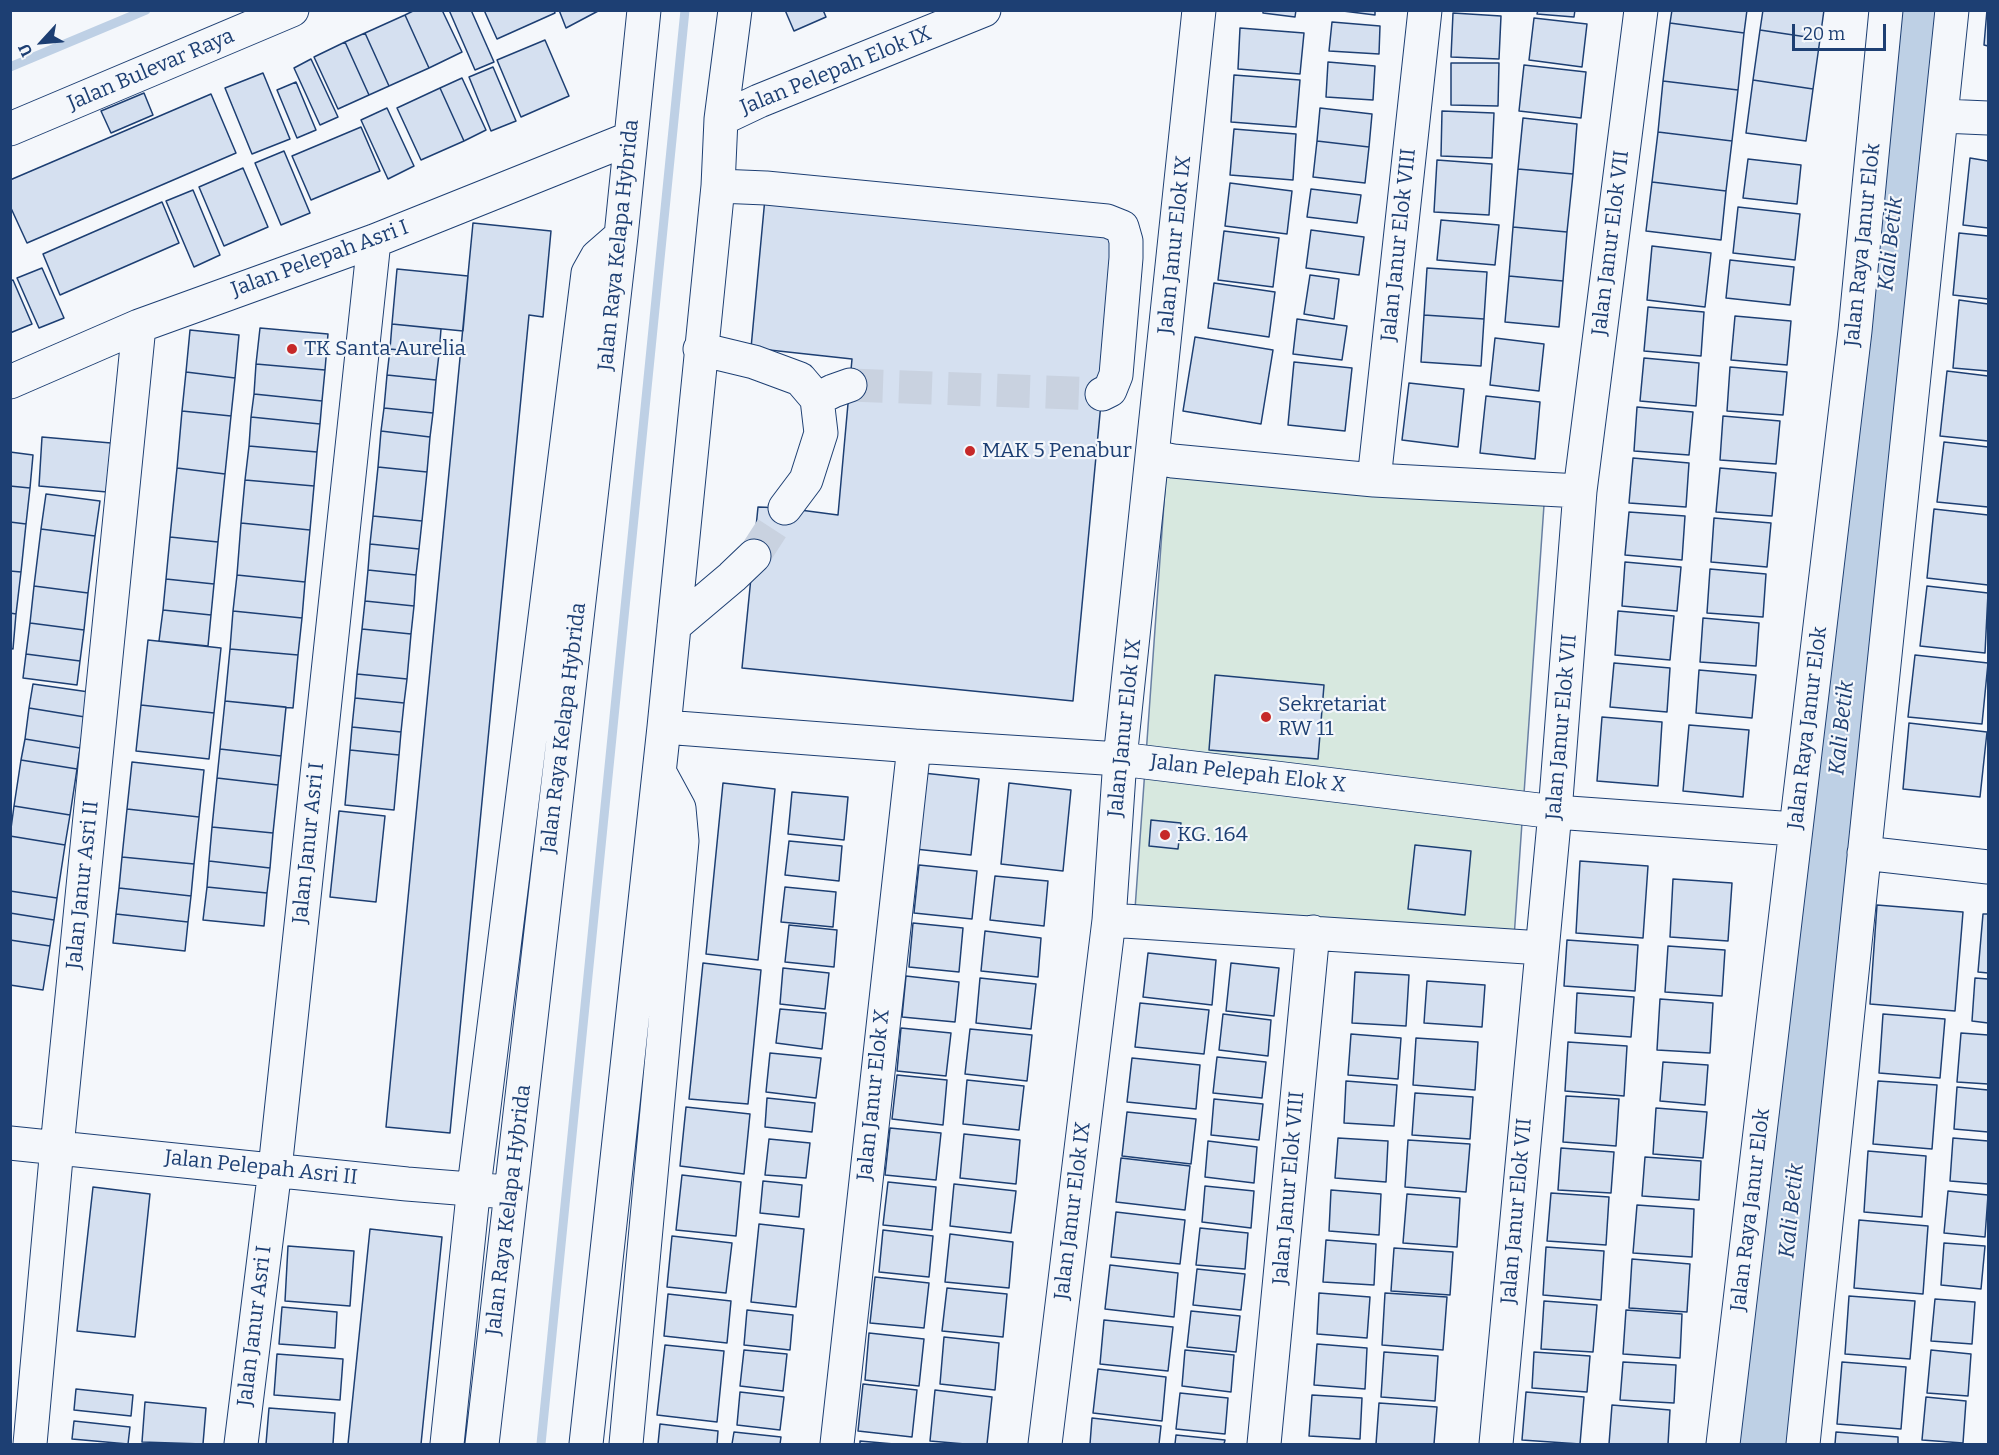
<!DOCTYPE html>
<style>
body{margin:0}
#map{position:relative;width:1999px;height:1455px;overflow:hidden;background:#f4f7fb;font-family:Bitter,serif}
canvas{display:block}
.frame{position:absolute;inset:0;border:12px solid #1d3f73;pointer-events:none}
.north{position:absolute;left:12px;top:12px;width:60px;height:60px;-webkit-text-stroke:4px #f4f7fb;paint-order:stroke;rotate:244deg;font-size:16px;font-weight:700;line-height:24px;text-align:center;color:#1d3f73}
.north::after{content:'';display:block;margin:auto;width:21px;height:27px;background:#1d3f73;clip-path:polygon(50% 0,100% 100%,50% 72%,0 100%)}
.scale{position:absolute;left:1792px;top:24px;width:94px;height:27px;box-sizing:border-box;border:3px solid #1d3f73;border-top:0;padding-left:8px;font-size:18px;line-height:21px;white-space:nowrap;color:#1d3f73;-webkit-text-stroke:4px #f4f7fb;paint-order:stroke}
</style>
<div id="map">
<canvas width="1999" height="1455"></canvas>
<div class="frame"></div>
<div class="north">U</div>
<div class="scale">20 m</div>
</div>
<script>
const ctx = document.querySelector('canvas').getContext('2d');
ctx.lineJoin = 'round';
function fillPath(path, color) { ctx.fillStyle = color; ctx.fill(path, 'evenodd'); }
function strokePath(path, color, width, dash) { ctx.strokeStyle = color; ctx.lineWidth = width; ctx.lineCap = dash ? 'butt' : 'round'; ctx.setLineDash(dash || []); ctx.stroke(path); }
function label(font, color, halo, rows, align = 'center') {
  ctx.font = font + ' Bitter,serif'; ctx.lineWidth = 4.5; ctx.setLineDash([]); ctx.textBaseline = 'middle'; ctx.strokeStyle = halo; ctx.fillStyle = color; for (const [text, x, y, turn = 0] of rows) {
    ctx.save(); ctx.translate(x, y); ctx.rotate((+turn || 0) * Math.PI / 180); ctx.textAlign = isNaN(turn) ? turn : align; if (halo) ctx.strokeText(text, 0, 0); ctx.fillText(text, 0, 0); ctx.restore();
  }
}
const green = new Path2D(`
 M1166 475 1544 505 1514 938 1135 909Z`);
const stream = new Path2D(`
 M10 67 146 10
 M541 1444 685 10`);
const river = new Path2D(`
 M1768 1444 1915 10`);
const building = new Path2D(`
 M415 10H442L462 52 429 68 405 15Z
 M449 10H471L494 62 475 70Z
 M484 10H554L555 13 497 39Z
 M559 10H600L566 28Z
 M785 10H823L826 17 794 31Z
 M1263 10H1296L1295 17 1263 13Z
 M1335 10H1375V15Z
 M1538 10H1575L1574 17 1537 14Z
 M1672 10H1747L1744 33 1670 23Z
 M1763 10H1824L1820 39 1760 30Z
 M1987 10H1988V46L1984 45Z
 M1453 13 1501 16 1499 59 1451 57Z
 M405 15 429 68 389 86 365 33Z
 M1534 18 1587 24 1582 67 1529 60Z
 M1332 22 1380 26 1379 54 1329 51Z
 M1670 23 1744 33 1738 90 1663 81Z
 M1240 28 1304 33 1300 74 1238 69Z
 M1760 30 1820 39 1813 89 1753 80Z
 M365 33 389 86 369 95 345 42Z
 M545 40 569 96 521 117 497 60Z
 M345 42 369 95 338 109 314 57Z
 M311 59 338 117 320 125 294 68Z
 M1328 62 1375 66 1373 100 1326 97Z
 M1451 63H1499L1498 106 1451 105Z
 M1524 65 1586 72 1581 118 1519 111Z
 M493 67 516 121 491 131 469 77Z
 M263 73 290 139 252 154 225 88Z
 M1234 75 1300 80 1296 127 1231 122Z
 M462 78 486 130 464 141 440 88Z
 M1753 80 1813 89 1806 141 1746 133Z
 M1663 81 1738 90 1732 141 1658 132Z
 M296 82 316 130 297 138 277 90Z
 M440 88 464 141 421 160 397 108Z
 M144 93 153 115 111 133 101 111Z
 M211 94 236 153 27 243 10 206V180Z
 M387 108 414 166 388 179 361 120Z
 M1320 108 1372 114 1369 147 1317 141Z
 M1442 111 1494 113 1492 158 1441 156Z
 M1523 118 1577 124 1573 174 1518 169Z
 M361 127 380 171 311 200 292 156Z
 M1234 129 1296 134 1293 180 1230 175Z
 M1658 132 1732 141 1726 191 1652 182Z
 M1317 141 1369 147 1365 183 1313 177Z
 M284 151 310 213 281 225 255 163Z
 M1970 158 1988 161V228L1963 225Z
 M1748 159 1801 165 1797 204 1743 198Z
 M1437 160 1492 164 1489 215 1434 212Z
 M243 168 268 227 224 246 199 187Z
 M1518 169 1573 174 1567 232 1513 227Z
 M1652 182 1726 191 1721 240 1646 231Z
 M1230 183 1292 191 1287 234 1225 226Z
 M1311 189 1361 195 1357 223 1307 217Z
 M193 190 220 255 194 267 166 201Z
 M765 198 1117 233 1073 701 742 668 758 507 785 508 838 515 852 359 751 348Z
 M162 202 179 243 60 295 43 254Z
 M1738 207 1800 214 1795 260 1733 253Z
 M1441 220 1499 225 1495 265 1437 260Z
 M473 223 551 231 543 317 529 315 450 1133 386 1127Z
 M1513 227 1567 232 1563 281 1509 276Z
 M1311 230 1364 237 1359 275 1306 268Z
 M1224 231 1279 238 1273 287 1218 280Z
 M1959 233 1988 236V299L1953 295Z
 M1652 246 1711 253 1705 307 1647 300Z
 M1730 260 1794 267 1790 305 1726 298Z
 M42 268 64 318 39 328 17 278Z
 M1427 268 1487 272 1484 319 1424 315Z
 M397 269 468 276 463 331 392 324Z
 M1310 275 1339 279 1334 319 1304 314Z
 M1509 276 1563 281 1559 327 1505 322Z
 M13 280 32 324 10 333V281Z
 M1214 283 1275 292 1269 337 1208 328Z
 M1959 300 1988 304V371L1953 368Z
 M1648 307 1704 312 1701 356 1644 351Z
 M1424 315 1484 319 1481 366 1421 362Z
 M1735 316 1791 321 1787 365 1731 360Z
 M1297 319 1347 326 1342 360 1293 354Z
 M392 324 441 329 439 354 390 349Z
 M260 328 328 334 325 370 256 364Z
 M190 330 239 335 235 378 186 372Z
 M1195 337 1273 350 1261 424 1183 411Z
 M1495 338 1544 344 1539 391 1490 385Z
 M390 349 439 354 436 380 387 375Z
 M1644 358 1699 363 1696 406 1640 401Z
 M1294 362 1352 368 1345 431 1288 425Z
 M256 364 325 370 322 401 254 394Z
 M1730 367 1787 372 1783 415 1727 411Z
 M1947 371 1988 376V441L1940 436Z
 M186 372 235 378 231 416 182 411Z
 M387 375 436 380 433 413 384 408Z
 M1409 383 1464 389 1458 447 1402 440Z
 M254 394 322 401 320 424 251 417Z
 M1486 396 1540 402 1535 459 1480 453Z
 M1637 407 1693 412 1689 455 1634 451Z
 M384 408 433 413 430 437 381 431Z
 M182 411 231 416 225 474 177 468Z
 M1723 416 1780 421 1776 464 1720 460Z
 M251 417 320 424 317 452 249 446Z
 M381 431 430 437 427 472 378 467Z
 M42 437 111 443 107 492 39 486Z
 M1944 442 1988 447V507L1937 502Z
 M249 446 317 452 314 486 245 480Z
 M10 452 33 455 30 488 10 486Z
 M1633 458 1689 463 1686 507 1629 503Z
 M378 467 427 472 422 521 373 516Z
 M177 468 225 474 218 542 170 537Z
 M1720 468 1776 473 1772 516 1716 512Z
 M245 480 314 486 310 530 241 523Z
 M10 486 30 488 26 524 10 522Z
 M46 494 100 501 95 536 41 529Z
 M1934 509 1988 515V585L1927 578Z
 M1629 512 1685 516 1682 560 1625 555Z
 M373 516 422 521 419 549 370 544Z
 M1714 518 1771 523 1767 567 1711 562Z
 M10 522 26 524 21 572 10 571Z
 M241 523 310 530 305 582 237 575Z
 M41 529 95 536 88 593 34 586Z
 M170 537 218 542 214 584 166 579Z
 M370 544 419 549 416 575 368 570Z
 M1625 562 1681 567 1677 611 1622 606Z
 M1710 569 1766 574 1763 617 1707 613Z
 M368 570 416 575 414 606 365 601Z
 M10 571 21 572 16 614 10 613Z
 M237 575 305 582 302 618 233 611Z
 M166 579 214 584 211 615 163 610Z
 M34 586 88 593 84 630 30 623Z
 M1927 586 1988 593 1985 653 1920 646Z
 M365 601 414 606 411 634 362 629Z
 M163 610 211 615 208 646 159 641Z
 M233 611 302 618 298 655 230 649Z
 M1618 611 1674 616 1670 660 1615 655Z
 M10 613 16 614 13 649 10 648Z
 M1703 618 1759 623 1756 666 1700 662Z
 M30 623 84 630 80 661 26 654Z
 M362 629 411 634 407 679 357 674Z
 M148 640 221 648 214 713 141 705Z
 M230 649 298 655 293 708 225 701Z
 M26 654 80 661 77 685 23 678Z
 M1915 655 1988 663 1982 724 1908 717Z
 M1614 663 1670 668 1667 712 1610 707Z
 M1699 670 1756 675 1752 718 1696 713Z
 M357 674 407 679 404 703 355 698Z
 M1215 675 1324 685 1318 759 1209 750Z
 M33 684 89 692 85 717 29 708Z
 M355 698 404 703 401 732 352 727Z
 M225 701 286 707 281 756 220 749Z
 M141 705 214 713 209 759 136 751Z
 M29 708 85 717 80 748 25 739Z
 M1602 717 1662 722 1658 786 1597 781Z
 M1909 723 1987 732 1980 797 1903 789Z
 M1689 725 1749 730 1743 797 1683 791Z
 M352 727 401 732 399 755 350 750Z
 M25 739 80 748 77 769 21 760Z
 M220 749 281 756 278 785 217 778Z
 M350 750 399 755 394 810 345 805Z
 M21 760 77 769 70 815 14 806Z
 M132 762 204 770 199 817 127 809Z
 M923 773 979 779 971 855 915 849Z
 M217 778 278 785 273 833 212 827Z
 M723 783 775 789 758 960 706 954Z
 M1009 783 1071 790 1063 871 1001 864Z
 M792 792 848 797 844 840 788 834Z
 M14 806 70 815 65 845 10 836Z
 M127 809 199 817 194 864 122 857Z
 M339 811 385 816 376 902 330 897Z
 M1151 820 1181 823 1178 849 1149 846Z
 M212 827 273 833 270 868 209 861Z
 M10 836 65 845 57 898 10 891Z
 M789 841 842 846 839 881 785 875Z
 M1415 845 1471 851 1465 915 1408 909Z
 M122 857 194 864 191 896 119 888Z
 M209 861 270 868 267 893 207 887Z
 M1580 861 1648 866 1643 938 1576 933Z
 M919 865 977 871 972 919 914 913Z
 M995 876 1048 881 1044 926 990 920Z
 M1673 879 1732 883 1728 941 1670 937Z
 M207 887 267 893 264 926 203 920Z
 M785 887 836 892 833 927 781 922Z
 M119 888 191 896 188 922 116 914Z
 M10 891 57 898 54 920 10 913Z
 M1877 905 1963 912 1955 1011 1870 1004Z
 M10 913 54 920 50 946 10 940Z
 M116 914 188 922 185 951 113 943Z
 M1983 914H1988V973L1978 972Z
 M913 923 963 928 959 972 909 967Z
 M789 925 837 930 834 967 785 962Z
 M985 931 1041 938 1038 977 981 971Z
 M10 940 50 946 43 990 10 985Z
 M1567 940 1638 945 1635 991 1564 986Z
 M1668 946 1725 950 1722 996 1665 992Z
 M1148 953 1216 960 1212 1005 1143 997Z
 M703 963 761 970 748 1104 689 1099Z
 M1231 963 1279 968 1274 1016 1226 1011Z
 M783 968 829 973 825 1009 780 1004Z
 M1355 972 1409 975 1406 1026 1352 1023Z
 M906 976 959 982 955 1022 902 1017Z
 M980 978 1036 984 1031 1029 976 1023Z
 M1975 978 1988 979V1023L1972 1021Z
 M1427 981 1485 985 1482 1027 1424 1023Z
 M1577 993 1634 997 1631 1037 1575 1033Z
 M1660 999 1713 1003 1710 1053 1657 1050Z
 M1140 1003 1209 1010 1204 1054 1135 1047Z
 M780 1009 826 1013 822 1049 776 1043Z
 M1223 1014 1271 1020 1268 1056 1219 1050Z
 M1883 1014 1945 1019 1940 1078 1879 1073Z
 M901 1028 951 1033 946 1076 897 1071Z
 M970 1029 1032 1035 1027 1081 965 1074Z
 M1961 1033 1988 1035V1084L1957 1082Z
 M1351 1034 1401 1038 1398 1079 1348 1075Z
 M1416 1038 1478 1042 1475 1090 1413 1085Z
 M1568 1042 1627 1046 1624 1096 1565 1091Z
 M770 1053 821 1058 816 1098 766 1092Z
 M1217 1057 1266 1062 1262 1098 1213 1093Z
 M1132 1058 1200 1065 1196 1109 1127 1102Z
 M1663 1062 1708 1065 1705 1105 1660 1101Z
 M897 1075 947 1080 943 1125 892 1119Z
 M967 1080 1024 1086 1019 1130 963 1124Z
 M1346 1081 1397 1085 1394 1126 1344 1123Z
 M1878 1081 1937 1085 1932 1149 1873 1144Z
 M1957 1087 1988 1090V1132L1954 1129Z
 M1415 1093 1473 1097 1470 1139 1412 1135Z
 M1566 1096 1619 1099 1616 1146 1563 1142Z
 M767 1098 815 1103 812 1132 765 1127Z
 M1214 1099 1263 1104 1259 1140 1211 1135Z
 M686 1107 750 1114 744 1174 680 1166Z
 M1656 1108 1707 1112 1703 1158 1653 1154Z
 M1127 1112 1196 1119 1191 1164 1122 1156Z
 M890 1128 941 1133 936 1180 885 1175Z
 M964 1134 1020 1140 1016 1184 960 1178Z
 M1338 1138 1388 1141 1386 1182 1335 1178Z
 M1953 1138 1988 1141V1184L1950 1181Z
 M769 1139 810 1143 806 1178 765 1175Z
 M1408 1140 1470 1144 1466 1192 1405 1187Z
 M1208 1141 1257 1147 1254 1183 1205 1177Z
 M1561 1148 1614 1152 1611 1193 1558 1190Z
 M1868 1151 1926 1156 1922 1217 1864 1212Z
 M1645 1157 1701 1161 1699 1200 1642 1196Z
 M1121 1158 1190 1166 1185 1210 1116 1202Z
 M682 1175 741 1182 736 1236 676 1230Z
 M763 1181 802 1185 799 1217 760 1213Z
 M888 1182 936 1187 932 1230 883 1225Z
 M954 1184 1016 1191 1011 1233 950 1226Z
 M1205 1186 1254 1191 1251 1228 1202 1222Z
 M93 1187 150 1194 135 1337 77 1331Z
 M1331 1190 1381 1194 1379 1235 1329 1231Z
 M1948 1191 1988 1195 1985 1237 1944 1233Z
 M1551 1193 1609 1197 1606 1245 1547 1241Z
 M1407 1194 1460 1198 1457 1247 1403 1243Z
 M1637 1205 1694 1209 1692 1257 1633 1253Z
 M1116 1212 1185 1220 1180 1264 1111 1257Z
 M1859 1220 1928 1226 1923 1294 1854 1288Z
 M759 1224 804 1229 796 1307 751 1302Z
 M1200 1228 1248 1233 1245 1269 1196 1265Z
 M370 1229 442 1237 421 1444H348Z
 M883 1230 933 1236 929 1277 879 1272Z
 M950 1234 1013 1242 1009 1288 945 1282Z
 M672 1236 732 1243 726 1293 667 1287Z
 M1326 1240 1376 1244 1374 1285 1323 1282Z
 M1944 1243 1985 1246 1981 1289 1941 1285Z
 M288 1246 354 1251 350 1306 285 1301Z
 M1546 1247 1604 1251 1601 1300 1543 1295Z
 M1394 1248 1453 1252 1450 1295 1391 1291Z
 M1632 1259 1690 1264 1687 1312 1629 1308Z
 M1110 1265 1178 1273 1174 1317 1105 1309Z
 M1197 1269 1245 1274 1241 1310 1193 1305Z
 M875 1277 929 1283 924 1328 870 1323Z
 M947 1288 1007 1294 1003 1337 942 1331Z
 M1319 1293 1370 1297 1367 1338 1317 1334Z
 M1385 1293 1447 1297 1443 1350 1382 1345Z
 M668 1294 731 1301 727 1343 664 1336Z
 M1849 1296 1915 1301 1910 1359 1845 1354Z
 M1935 1299 1975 1302 1972 1344 1931 1341Z
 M1544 1301 1597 1305 1593 1352 1541 1349Z
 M282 1307 337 1312 335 1348 279 1344Z
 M747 1310 793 1315 790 1350 744 1345Z
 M1626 1310 1682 1314 1680 1358 1623 1354Z
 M1191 1311 1240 1316 1236 1352 1187 1347Z
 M1104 1320 1173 1327 1168 1371 1100 1364Z
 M869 1333 924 1339 919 1386 865 1380Z
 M944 1337 999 1343 995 1390 940 1384Z
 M1317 1344 1367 1348 1365 1389 1314 1385Z
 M665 1345 724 1351 717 1422 657 1415Z
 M744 1350 787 1354 783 1391 740 1386Z
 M1185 1350 1234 1355 1231 1392 1182 1386Z
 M1931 1350 1971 1354 1968 1396 1927 1393Z
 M1384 1352 1438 1356 1435 1401 1381 1397Z
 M1534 1352 1590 1356 1587 1392 1532 1388Z
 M277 1354 343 1359 340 1400 274 1395Z
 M1623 1362 1676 1365 1674 1403 1620 1400Z
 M1842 1362 1906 1367 1901 1429 1837 1424Z
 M1098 1369 1166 1377 1162 1421 1093 1413Z
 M863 1384 917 1390 912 1437 858 1431Z
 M76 1389 133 1395 131 1416 74 1410Z
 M935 1390 992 1397 987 1444H965L930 1441Z
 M740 1392 784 1397 780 1430 737 1425Z
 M1526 1392 1584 1397 1580 1444 1522 1440Z
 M1180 1393 1228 1398 1225 1434 1176 1429Z
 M1312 1395 1362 1398 1360 1439 1309 1436Z
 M1926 1397 1966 1401 1963 1443 1922 1440Z
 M145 1402 206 1408 203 1444 142 1442Z
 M1379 1403 1437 1407 1434 1444H1376Z
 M1612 1405 1670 1410 1668 1444H1609Z
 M269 1408 335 1413 333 1444H266Z
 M1092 1418 1161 1426 1159 1444H1090Z
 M74 1421 130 1427 128 1444 72 1439Z
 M660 1424 718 1431 717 1444H658Z
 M734 1432 781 1437 780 1444H732Z
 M1836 1432 1898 1437V1444H1835Z
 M1176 1435 1225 1440 1224 1444H1175Z
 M860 1441 894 1444H860Z`);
const minorTunnel = new Path2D(`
 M850 385 1102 394
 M754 556 785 508`);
const minor = new Path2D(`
 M1942 116 1988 118
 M721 119 759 101 984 10
 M10 129 292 10
 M718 186 766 188 1107 221 1122 227 1126 241V258L1116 375 1110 390 1102 394
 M700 349 754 362 800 379 817 399 821 433 806 480 785 508
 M10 382 139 326 374 241 631 138
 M817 399 833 391 850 385
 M1153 457 1173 461 1374 480 1580 491
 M1374 480 1425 10
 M674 626 732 577 754 556
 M664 727 914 746 1120 759 1555 812 1795 829
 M1864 853 1988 867
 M1109 920 1542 948
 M10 1143 407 1184 495 1191
 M30 1444 57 1147 139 326
 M241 1444 275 1169 374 241
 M447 1444 473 1195 588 273 597 257 621 236
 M482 1444 621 236 644 10
 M586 1444 664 727 718 186 721 119 735 10
 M626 1444 682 841 679 808 660 773
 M837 1444 914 746
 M1045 1444 1109 920 1120 759 1199 10
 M1264 1444 1313 932
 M1496 1444 1555 812 1580 491 1641 10
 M1723 1444 1855 331 1886 10
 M1803 1444 1952 10`);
const markers = [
 [292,349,6,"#c62828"],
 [970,451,6,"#c62828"],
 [1266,717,6,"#c62828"],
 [1165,835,6,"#c62828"]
];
const streetNames = [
 ["Jalan Bulevar Raya",151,70,-23],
 ["Jalan Pelepah Elok IX",836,71,-22],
 ["Jalan Janur Elok VII",1611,243,-83],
 ["Jalan Raya Kelapa Hybrida",619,245,-84],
 ["Jalan Janur Elok IX",1175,245,-84],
 ["Jalan Janur Elok VIII",1399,245,-84],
 ["Jalan Raya Janur Elok",1863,245,-84],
 ["Jalan Pelepah Asri I",320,259,-20],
 ["Jalan Janur Elok VII",1562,727,-85],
 ["Jalan Raya Kelapa Hybrida",564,728,-83],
 ["Jalan Janur Elok IX",1125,728,-84],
 ["Jalan Raya Janur Elok",1808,728,-83],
 ["Jalan Pelepah Elok X",1248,774,7],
 ["Jalan Janur Asri I",309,843,-84],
 ["Jalan Janur Asri II",83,885,-84],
 ["Jalan Janur Elok X",874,1095,-84],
 ["Jalan Pelepah Asri II",261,1168,6],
 ["Jalan Janur Elok VIII",1289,1188,-85],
 ["Jalan Raya Kelapa Hybrida",509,1210,-83],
 ["Jalan Raya Janur Elok",1751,1210,-83],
 ["Jalan Janur Elok IX",1073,1211,-83],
 ["Jalan Janur Elok VII",1517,1211,-85],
 ["Jalan Janur Asri I",255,1326,-83]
];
const poiNames = [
 ["TK Santa Aurelia",304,349],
 ["MAK 5 Penabur",982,451],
 ["Sekretariat",1278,705],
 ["RW 11",1278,729],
 ["KG. 164",1177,835]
];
const waterNames = [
 ["Kali Betik",1891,244,-84],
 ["Kali Betik",1842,728,-84],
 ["Kali Betik",1792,1211,-84]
];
fillPath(green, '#d7e8df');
strokePath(green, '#687fa3', 1.5);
strokePath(stream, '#bed0e5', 9);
strokePath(river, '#bed0e5', 57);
fillPath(building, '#d5e0f0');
strokePath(building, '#1d3f73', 1.5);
strokePath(minorTunnel, '#c9d2e0', 33, [33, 16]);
strokePath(minor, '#1d3f73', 35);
strokePath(minor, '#f4f7fb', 33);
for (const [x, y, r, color] of markers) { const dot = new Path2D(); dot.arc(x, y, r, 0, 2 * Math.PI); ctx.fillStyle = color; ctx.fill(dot); strokePath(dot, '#f4f7fb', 2); }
label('21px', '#1d3f73', '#f4f7fb', streetNames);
label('21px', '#1d3f73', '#f4f7fb', poiNames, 'left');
label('italic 22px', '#1d3f73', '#f4f7fb', waterNames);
</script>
